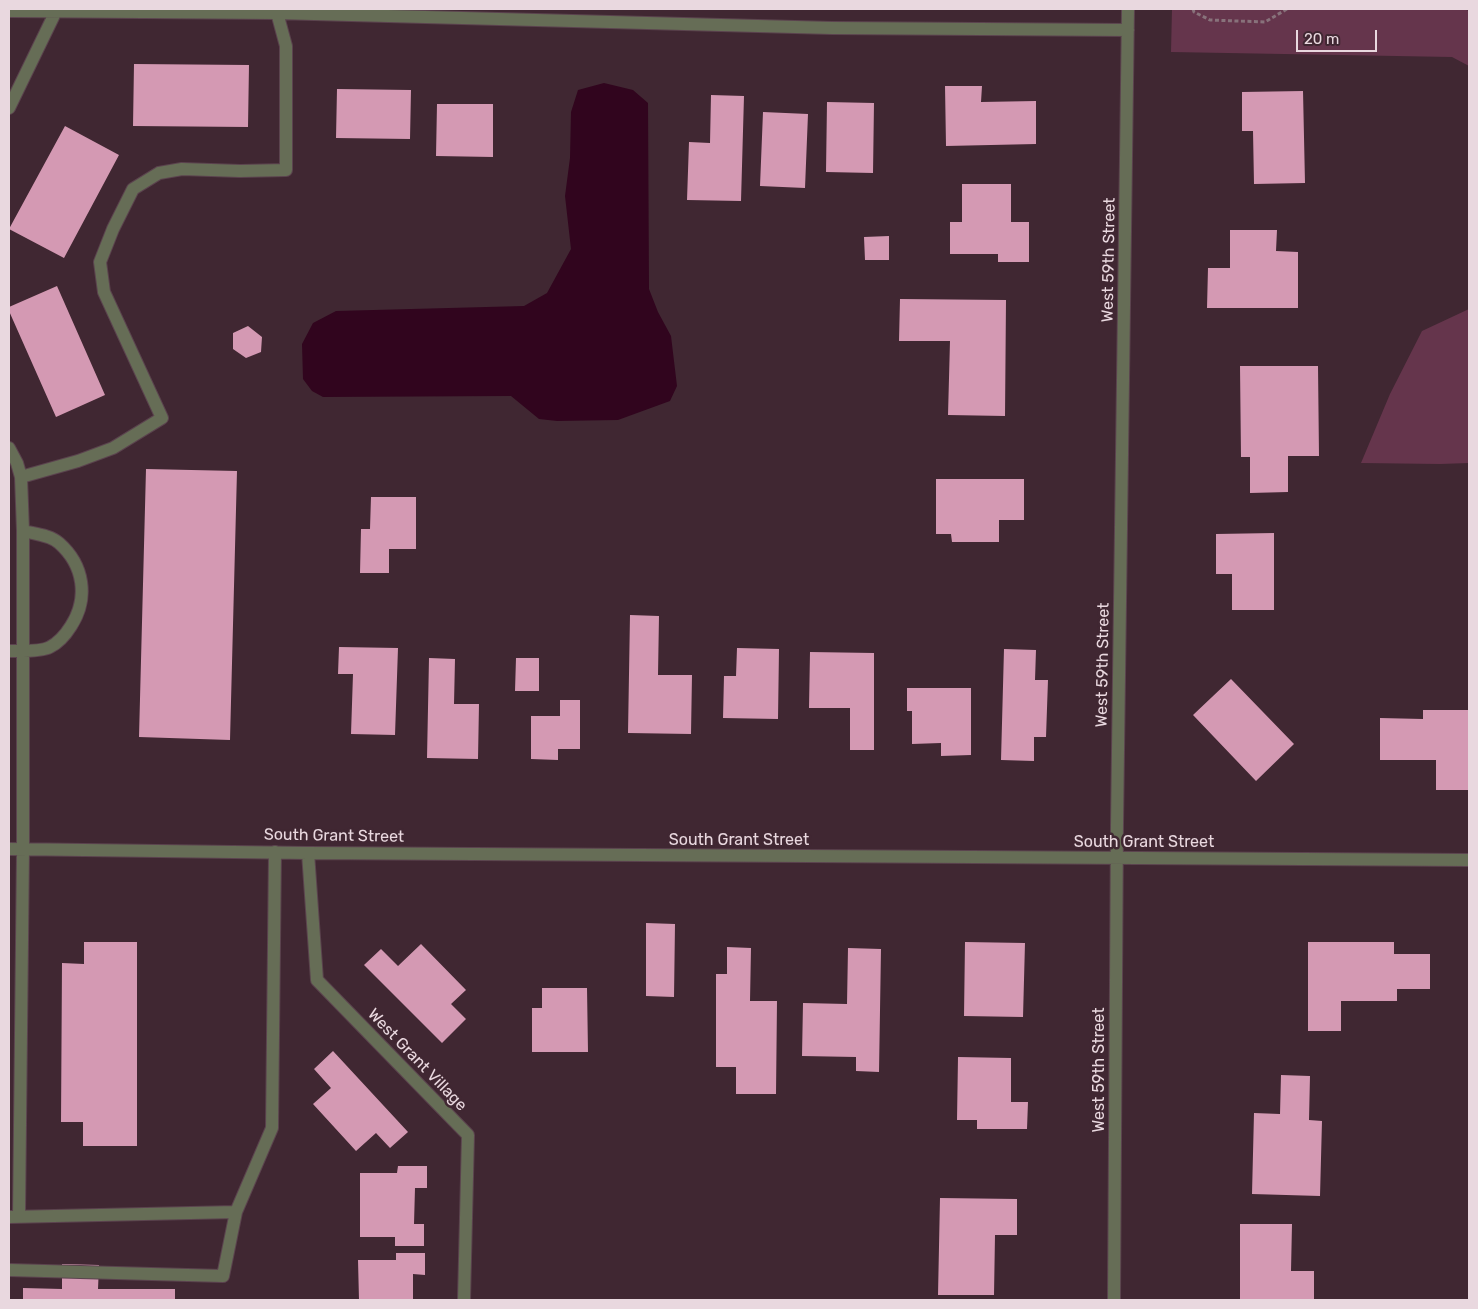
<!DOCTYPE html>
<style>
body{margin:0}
#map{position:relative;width:1478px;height:1309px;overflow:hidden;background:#402732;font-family:Rubik,sans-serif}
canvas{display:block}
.frame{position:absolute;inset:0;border:10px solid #e9d8df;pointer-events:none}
.scale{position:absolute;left:1296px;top:30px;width:81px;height:22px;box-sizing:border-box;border:2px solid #e9d8df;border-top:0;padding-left:6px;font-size:15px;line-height:18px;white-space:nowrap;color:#e9d8df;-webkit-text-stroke:4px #402732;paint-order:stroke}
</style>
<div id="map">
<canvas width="1478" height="1309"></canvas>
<div class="frame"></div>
<div class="scale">20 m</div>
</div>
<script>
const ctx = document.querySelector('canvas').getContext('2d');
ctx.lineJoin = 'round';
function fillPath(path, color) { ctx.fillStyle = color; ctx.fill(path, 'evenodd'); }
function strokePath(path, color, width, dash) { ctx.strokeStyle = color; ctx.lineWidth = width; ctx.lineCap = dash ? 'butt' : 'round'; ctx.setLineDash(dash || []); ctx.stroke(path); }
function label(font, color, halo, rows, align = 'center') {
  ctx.font = font + ' Rubik,sans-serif'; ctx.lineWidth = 5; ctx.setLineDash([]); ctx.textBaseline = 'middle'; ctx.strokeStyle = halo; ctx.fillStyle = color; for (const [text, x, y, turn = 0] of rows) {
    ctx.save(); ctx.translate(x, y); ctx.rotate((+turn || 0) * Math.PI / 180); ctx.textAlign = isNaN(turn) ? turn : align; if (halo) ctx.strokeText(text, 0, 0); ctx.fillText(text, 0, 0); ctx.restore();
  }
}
const green = new Path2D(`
 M1172 9H1464L1469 11V66L1452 57 1171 52Z
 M1469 309V463L1440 464 1361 463 1390 394 1422 331Z`);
const water = new Path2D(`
 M604 83 633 90 648 103 649 289 658 312 671 336 677 386 670 401 618 420 557 421 539 419 511 396 323 397 312 391 303 379 302 344 313 323 336 311 524 306 547 293 571 249 565 196 570 158 571 112 578 90Z`);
const building = new Path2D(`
 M134 64 249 65 248 127 133 126Z
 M945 86H982L981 102 1036 101V144L946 146Z
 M337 89 411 90 410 139 336 138Z
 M1303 91 1305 183 1254 184 1253 131H1242V92Z
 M711 95 744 96 741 201 687 200 689 142 710 143Z
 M827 102 874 103 873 173 826 172Z
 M437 104H493V157L436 156Z
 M763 112 808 114 805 188 760 186Z
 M65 126 119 155 64 258 9 229Z
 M962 184H1011V222H1029V262H998V254H950V222H962Z
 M1230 230H1277L1276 251 1298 252V308H1207L1208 268H1230Z
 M889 236V260H865L864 237Z
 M57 286 105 395 56 417 9 311V307Z
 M900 299 1006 300 1005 416 948 415 950 341H899Z
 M248 326 262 337 261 352 246 358 233 349V333Z
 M1240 366H1318L1319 456H1288V492L1250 493V457H1241Z
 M146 469 237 471 230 740 139 737Z
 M936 479H1024V520H999V542H952L951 534H936Z
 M371 497H416V549H389V573H360L361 529H370Z
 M1274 533V610H1232V574H1216V534Z
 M630 615 659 616 658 675H692L691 734 628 733Z
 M339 647 398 648 395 735 351 734 353 674H338Z
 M737 648 779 649 778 719 723 718 724 676H736Z
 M1004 649 1036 650 1035 680H1048L1046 737H1034V761L1001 760Z
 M810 652 874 653V750H850V708H809Z
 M429 658 455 659 454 704H479L478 759 427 758Z
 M516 658H539V691H515Z
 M1231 679 1294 744 1256 781 1193 715Z
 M907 688H971V755L941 756V743L912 744V711H907Z
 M560 700H580V749H558V760L531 759V716H560Z
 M1423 710H1469V790H1436V760H1380V718L1423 719Z
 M646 923 675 924 674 997 646 996Z
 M84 942H137V1146H83V1122H61L62 963 84 964Z
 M965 942 1025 943 1023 1017 964 1016Z
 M1308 942H1394V954H1430V989H1397V1001H1341V1031H1308Z
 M421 944 466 990 451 1004 466 1019 442 1043 364 965 381 949 398 966Z
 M727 947 751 948 750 1001H777L776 1094H736V1067H716V974H727Z
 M848 948 881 949 879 1072 856 1071V1057L802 1056 803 1003 847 1004Z
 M542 988H587L588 1052H532V1008H542Z
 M333 1051 408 1132 390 1148 376 1133 356 1151 313 1104 331 1088 314 1069Z
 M958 1057 1011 1058V1102H1028L1027 1129H977V1120H957Z
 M1281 1075 1310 1076 1309 1120 1322 1121 1320 1196 1252 1194 1254 1113 1280 1114Z
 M398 1166H427V1188H415L414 1224H424V1246H395V1237H360V1173H397Z
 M940 1198 1017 1199V1235H995L994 1295H938Z
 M1240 1224H1292L1291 1271H1314V1300H1240Z
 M396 1253H425V1275L413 1274V1300H359L358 1260H396Z
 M62 1264 99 1265 98 1289H175V1300H23V1288L62 1289Z`);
const path = new Path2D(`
 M1193 9 1194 12 1210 20 1265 22 1287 9`);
const minor = new Path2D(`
 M9 11 277 13 832 28 1128 30
 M9 108 57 9
 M9 448 17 463 21 477 23 531V849L19 1216
 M21 477 78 461 113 448 162 418 104 292 100 262 113 229 133 189 159 173 182 169 240 171 286 170V46L276 9
 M9 651C19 651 41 652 50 647 60 642 66 634 71 626 89 598 84 565 59 543 50 535 35 534 23 531
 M9 849 308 853 1469 860
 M308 853 317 980 468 1135 464 1300
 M9 1217 236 1212 272 1128 275 852
 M9 1270 223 1276 236 1212
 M1114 1300 1117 824 1128 9`);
const streetNames = [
 ["West 59th Street",1109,260,-89],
 ["West 59th Street",1103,665,-89],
 ["South Grant Street",334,836,1],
 ["South Grant Street",739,840],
 ["South Grant Street",1144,842],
 ["West Grant Village",417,1060,46],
 ["West 59th Street",1099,1070,-90]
];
fillPath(green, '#65354c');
fillPath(water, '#31051e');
fillPath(building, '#d499b3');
strokePath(minor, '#5b434e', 14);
strokePath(path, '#88727b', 3, [4, 2.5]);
strokePath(minor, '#666d56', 12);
label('16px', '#e9d8df', '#402732', streetNames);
</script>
